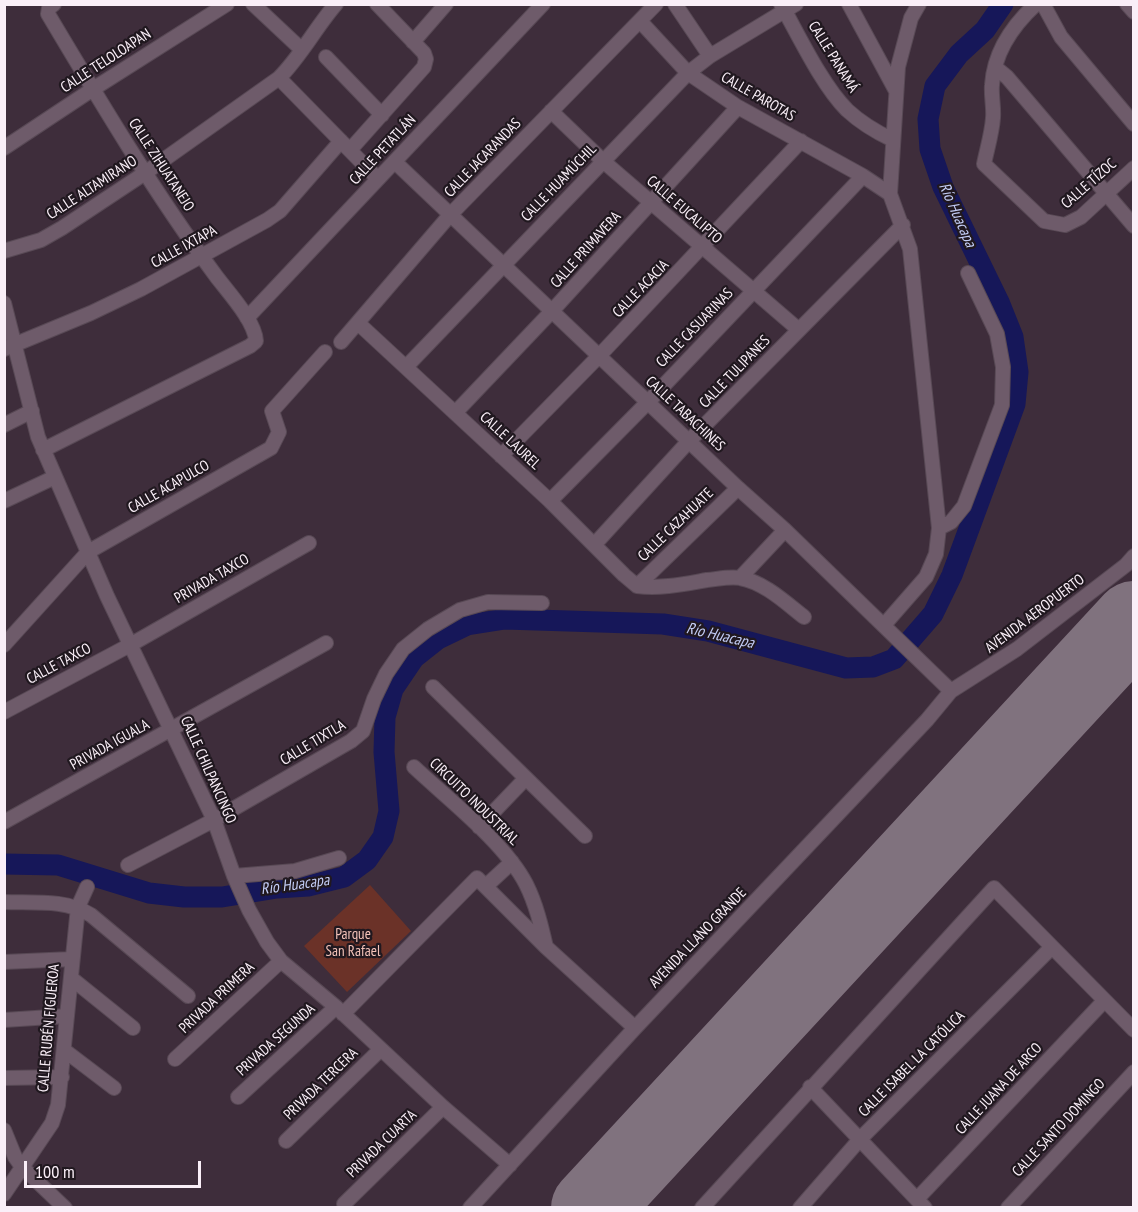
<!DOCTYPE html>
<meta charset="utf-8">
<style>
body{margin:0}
#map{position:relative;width:1138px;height:1212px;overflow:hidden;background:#3e2d3b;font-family:"PT Sans Narrow",sans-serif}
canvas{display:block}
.frame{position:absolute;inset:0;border:6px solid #faeff8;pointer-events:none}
.scale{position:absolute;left:24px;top:1161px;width:177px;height:27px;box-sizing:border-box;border:3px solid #faeff8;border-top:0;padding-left:8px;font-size:18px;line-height:21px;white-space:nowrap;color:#faeff8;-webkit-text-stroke:4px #20181f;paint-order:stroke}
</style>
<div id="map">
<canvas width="1138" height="1212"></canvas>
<div class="frame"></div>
<div class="scale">100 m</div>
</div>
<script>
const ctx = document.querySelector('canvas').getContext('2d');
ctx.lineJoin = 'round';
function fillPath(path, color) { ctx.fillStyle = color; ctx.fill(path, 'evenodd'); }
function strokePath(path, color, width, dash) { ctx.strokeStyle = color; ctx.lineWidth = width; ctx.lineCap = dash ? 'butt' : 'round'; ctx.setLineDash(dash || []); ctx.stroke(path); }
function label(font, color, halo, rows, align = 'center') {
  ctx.font = font + ' "PT Sans Narrow",sans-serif'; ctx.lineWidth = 4.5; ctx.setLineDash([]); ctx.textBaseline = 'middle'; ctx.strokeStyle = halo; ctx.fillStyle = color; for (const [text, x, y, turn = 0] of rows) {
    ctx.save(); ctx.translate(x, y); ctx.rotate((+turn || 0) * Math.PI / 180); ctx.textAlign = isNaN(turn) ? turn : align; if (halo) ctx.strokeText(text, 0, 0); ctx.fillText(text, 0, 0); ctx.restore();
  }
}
const green = new Path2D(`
 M370 885 411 931 347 992 304 946Z`);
const river = new Path2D(`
 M4 864 58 865 149 893 184 897H222L277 888 308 886 344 877 367 860 383 837 389 811 384 752 385 717 393 689 414 658 438 639 467 625 505 619 663 624 708 631 846 668 873 667 894 659 933 614 952 575 1015 404 1018 372 1013 337 999 302 943 187 930 149 928 119 935 86 959 54 985 30 1003 4`);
const runway = new Path2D(`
 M591 1208 1134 621`);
const minor = new Path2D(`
 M253 4 301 49
 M675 4 710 56
 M781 4C799 36 822 85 847 110 861 123 876 132 893 140
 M849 4 896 91
 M1036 4C1012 26 994 52 992 85 991 96 994 107 993 118 992 133 987 149 984 164L1044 221 1065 225 1081 217 1134 168
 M1043 4 1061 37 1134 124
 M1127 4 1134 12
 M640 21 688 73 738 107 863 176 890 194
 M413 42 446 4
 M326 57 382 115
 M996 68 1007 77 1134 226
 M279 78 378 179
 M551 111 603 161 799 330
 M4 148 93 89 227 4
 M350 150 424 67 426 59 424 53 377 4
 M395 162 738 488 785 530 951 691
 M4 251 41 240 62 228 145 173 279 78C301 56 316 27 336 4
 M4 303 38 437 107 596 214 820 234 876 249 910 267 942 281 961 336 1007 443 1107 510 1165
 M247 318 543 4
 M358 323 550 501 624 575 637 586
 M341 342 450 215 656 4
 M4 349 91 313 141 289 267 220 280 211 341 141
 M406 367 688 73 710 56 796 4
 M455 413 552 311 738 107
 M4 425 32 411
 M43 450 250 346 256 341C255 321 228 292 216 276 154 192 101 103 48 14L49 8 54 4
 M501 456 599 356 801 141
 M4 501 55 477
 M550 501 648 402 863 176
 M939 528 951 522 964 506 1002 405 1003 367 997 334 968 273
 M594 545 689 441 903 225
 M740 578 785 530
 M637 586C661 589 684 584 707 580 718 579 730 576 740 578 764 582 786 603 804 617
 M637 586 738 488
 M884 625 926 577 936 554 939 528 910 249 890 194 898 67 911 18 919 4
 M4 645 88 552 271 448 279 432 272 411 325 352
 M433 687 585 836
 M4 712 130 645 309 543
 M414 767C448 799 505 843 526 884 536 904 541 925 546 947
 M4 822 326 643
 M479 827 526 778
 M128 865 214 820 351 741 363 731 374 699 386 674 403 649 428 629 460 610 488 602 542 603
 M234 876 295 871 339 858
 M486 886 512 862
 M4 902C35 903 65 899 91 915L188 996
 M4 962 72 959
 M71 978 133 1028
 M343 1014 477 878 546 947 635 1028
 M4 1020 66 1016
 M64 1050 114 1088
 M175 1059 281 961
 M4 1078 62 1077
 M810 1087 925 1208
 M238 1097 336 1007
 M4 1130 15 1157 22 1167 65 1208
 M286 1141 380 1050
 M4 1194 52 1123 58 1105 78 907 87 887
 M917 1199 1104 1001
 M344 1204 443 1107
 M470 1208 635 1028 927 720 951 691 1017 649 1126 565 1134 556
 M702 1208 994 888 1134 1030
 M800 1208 861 1138 1052 947
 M1008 1208 1134 1072`);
const streetNames = [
 ["CALLE PANAMÁ",833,57,58],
 ["CALLE TELOLOAPAN",106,61,-33],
 ["CALLE PAROTAS",758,97,30],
 ["CALLE PETATLÁN",383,150,-47],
 ["CALLE JACARANDAS",483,158,-46],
 ["CALLE ZIHUATANEJO",161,165,57],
 ["CALLE HUAMÚCHIL",559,183,-46],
 ["CALLE TÍZOC",1089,184,-41],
 ["CALLE ALTAMIRANO",92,188,-33],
 ["CALLE EUCALIPTO",684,210,41],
 ["CALLE IXTAPA",184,247,-29],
 ["CALLE PRIMAVERA",586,250,-48],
 ["CALLE ACACIA",641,289,-46],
 ["CALLE CASUARINAS",695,328,-46],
 ["CALLE TULIPANES",735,372,-46],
 ["CALLE TABACHINES",685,414,43],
 ["CALLE LAUREL",510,441,43],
 ["CALLE ACAPULCO",169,487,-30],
 ["CALLE CAZAHUATE",676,525,-44],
 ["PRIVADA TAXCO",212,579,-30],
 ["AVENIDA AEROPUERTO",1035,614,-37],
 ["CALLE TAXCO",59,664,-28],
 ["CALLE TIXTLA",313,743,-31],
 ["PRIVADA IGUALA",110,745,-29],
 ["CALLE CHILPANCINGO",208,770,66],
 ["CIRCUITO INDUSTRIAL",474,802,44],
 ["AVENIDA LLANO GRANDE",698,938,-46],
 ["PRIVADA PRIMERA",217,998,-43],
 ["CALLE RUBÉN FIGUEROA",49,1028,-85],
 ["PRIVADA SEGUNDA",276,1040,-42],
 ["CALLE ISABEL LA CATÓLICA",912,1064,-45],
 ["PRIVADA TERCERA",321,1084,-44],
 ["CALLE JUANA DE ARCO",999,1089,-47],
 ["CALLE SANTO DOMINGO",1059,1128,-47],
 ["PRIVADA CUARTA",382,1144,-44]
];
const parkNames = [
 ["Parque",353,935],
 ["San Rafael",353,952]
];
const waterNames = [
 ["Río Huacapa",957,215,66],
 ["Río Huacapa",720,636,13],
 ["Río Huacapa",295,885,-8]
];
fillPath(green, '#6b3228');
strokePath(river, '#161759', 21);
strokePath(runway, '#80727e', 80);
strokePath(minor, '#584955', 16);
strokePath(minor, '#6e5b6a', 14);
label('15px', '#faeff8', '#20181f', streetNames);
label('15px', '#f3c2b8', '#20181f', parkNames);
label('italic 16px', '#c3cdf6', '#20181f', waterNames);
</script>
